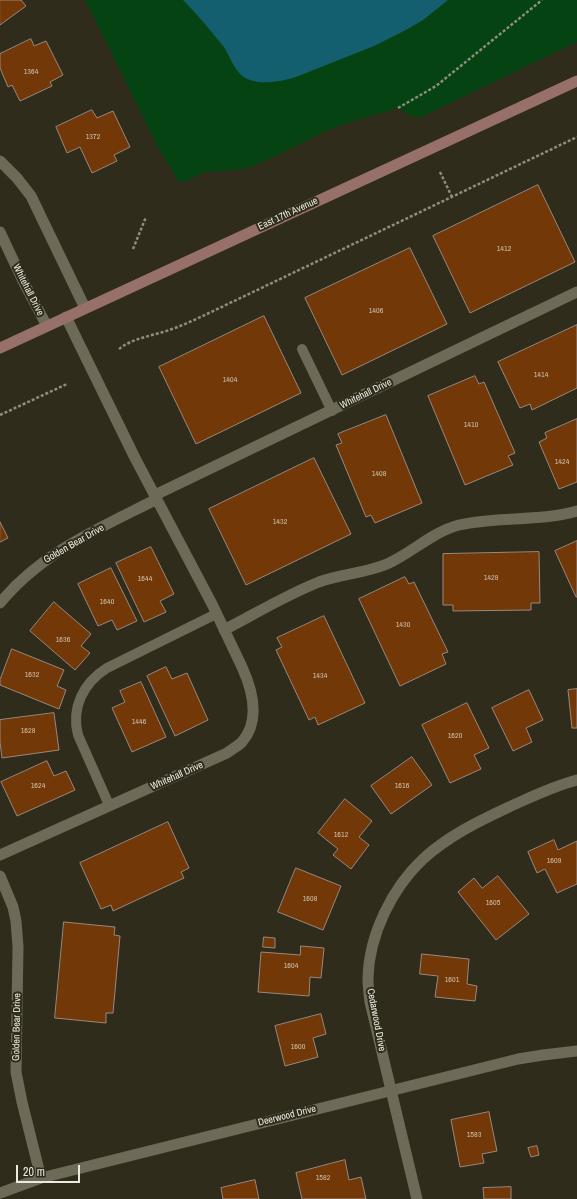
<!DOCTYPE html>
<style>
body{margin:0}
#map{position:relative;width:577px;height:1199px;overflow:hidden;background:#2f2c1c;font-family:"Archivo Narrow",sans-serif}
canvas{display:block}
.scale{position:absolute;left:16px;top:1165px;width:64px;height:18px;box-sizing:border-box;border:2px solid #eceae0;border-top:0;padding-left:5px;font-size:12px;line-height:14px;white-space:nowrap;color:#eceae0;-webkit-text-stroke:3px #2f2c1c;paint-order:stroke}
</style>
<div id="map">
<canvas width="577" height="1199"></canvas>
<div class="scale">20 m</div>
</div>
<script>
const ctx = document.querySelector('canvas').getContext('2d');
ctx.lineJoin = 'round';
function fillPath(path, color) { ctx.fillStyle = color; ctx.fill(path, 'evenodd'); }
function strokePath(path, color, width, dash) { ctx.strokeStyle = color; ctx.lineWidth = width; ctx.lineCap = dash ? 'butt' : 'round'; ctx.setLineDash(dash || []); ctx.stroke(path); }
function label(font, color, halo, rows, align = 'center') {
  ctx.font = font + ' "Archivo Narrow",sans-serif'; ctx.lineWidth = 4; ctx.setLineDash([]); ctx.textBaseline = 'middle'; ctx.strokeStyle = halo; ctx.fillStyle = color; for (const [text, x, y, turn = 0] of rows) {
    ctx.save(); ctx.translate(x, y); ctx.rotate((+turn || 0) * Math.PI / 180); ctx.textAlign = isNaN(turn) ? turn : align; if (halo) ctx.strokeText(text, 0, 0); ctx.fillText(text, 0, 0); ctx.restore();
  }
}
const green = new Path2D(`
 M85 0H577V42L419 118 413 117 398 108 344 124 326 131 278 155 248 168 236 170 206 172 180 183 160 151Z`);
const water = new Path2D(`
 M183 0H448L423 20 404 31 374 46 296 77C283 81 264 85 250 80 236 76 231 58 224 47 211 31 197 14 183 0Z`);
const building = new Path2D(`
 M0 0H21L26 6 0 25Z
 M31 39 34 46 46 41 63 75 50 82 52 86 20 101 12 85 8 87 0 68V54Z
 M92 110 97 118 113 111 130 147 114 155 117 161 92 173 80 147 67 153 56 127Z
 M538 185 575 262 470 313 433 236Z
 M410 248 447 324 342 375 305 298Z
 M264 316 301 393 196 444 159 367Z
 M577 325V388L532 410 530 404 520 408 498 362Z
 M475 376 479 384 484 382 515 453 508 456 513 465 465 485 428 396Z
 M386 415 422 503 375 523 371 515 366 517 336 445 342 443 338 434Z
 M577 419V482L559 489 539 442 547 438 545 433Z
 M314 458 351 534 246 585 209 509Z
 M0 522 8 538 0 542Z
 M577 541V597H576L555 551Z
 M151 547 174 594 160 601 166 612 144 622 116 563Z
 M539 552 540 603H531V610L453 611V605H443V554Z
 M111 568 137 621 117 630 112 620 98 626 78 584Z
 M405 577 409 584 414 582 448 652 442 654 446 664 400 686 359 599Z
 M54 602 91 634 81 646 90 653 75 670 30 631Z
 M324 616 365 703 318 725 315 717 309 720 276 650 282 647 277 638Z
 M12 649 64 670 57 686 66 690 59 709 0 685V680Z
 M166 667 172 679 187 673 208 720 175 736 147 676Z
 M141 682 166 737 132 752 112 708 125 702 120 691Z
 M577 689V728H572L568 690Z
 M529 690 543 720 526 728 532 742 513 751 492 708Z
 M467 703 489 748 474 755 481 769 450 783 422 725Z
 M54 713 59 750 2 758 0 742V720Z
 M412 757 432 785 391 814 371 786Z
 M47 761 54 776 66 771 75 790 17 816 1 782Z
 M345 799 372 821 359 837 369 845 351 869 333 855 338 849 318 833Z
 M168 822 189 868 181 872 184 878 113 911 111 905 101 909 80 863Z
 M554 840 558 850 577 841V884L557 893 545 869 537 873 528 852Z
 M296 868 341 886 323 930 278 912Z
 M498 876 529 914 496 940 458 892 474 878 482 888Z
 M64 922 115 927 114 935 120 936 113 1013H106V1023L55 1018Z
 M264 937 275 938V948L263 947Z
 M301 946 324 948 321 978 310 977 309 996 258 992 261 952 300 955Z
 M422 954 469 959 467 984 477 986 475 1001 435 997 438 976 420 974Z
 M321 1014 326 1034 313 1038 318 1057 285 1066 275 1026Z
 M489 1112 497 1151 482 1154 484 1163 460 1167 451 1120Z
 M537 1146 539 1155 531 1157 528 1148Z
 M345 1160 349 1180 361 1177 366 1199H302L296 1173Z
 M255 1180 259 1199H223L221 1188Z
 M511 1187V1199H484L483 1188Z`);
const path = new Path2D(`
 M398 108 436 86 542 0
 M440 172 452 197
 M133 249 146 217
 M119 349C134 337 154 336 172 329 184 325 196 319 207 314L577 137
 M0 415 67 384`);
const service = new Path2D(`
 M302 349 332 411
 M109 805 78 735C71 708 83 683 107 668L216 614`);
const minor = new Path2D(`
 M0 161 17 178 31 196 85 308
 M0 232 24 283 47 326
 M155 495 577 292
 M0 603C42 552 100 528 157 499
 M224 630C255 614 286 595 319 582 341 574 366 573 387 564 412 553 432 532 459 525 498 516 539 522 577 511
 M0 855 227 753C232 749 238 746 242 742 261 720 252 689 242 667L212 604 135 458 66 317
 M0 876 13 907 16 921 18 947 16 1072 22 1102 41 1178
 M417 1199 370 1002C369 994 368 986 368 978 369 935 392 888 423 859 448 836 479 821 509 807 531 797 553 786 577 780`);
const tertiary = new Path2D(`
 M0 1193 41 1178 518 1059 543 1055 577 1051`);
const secondary = new Path2D(`
 M0 348 577 81`);
const numberNames = [
 ["1364",31,72],
 ["1372",93,137],
 ["1412",504,249],
 ["1406",376,311],
 ["1414",541,375],
 ["1404",230,380],
 ["1410",471,425],
 ["1424",562,462],
 ["1408",379,474],
 ["1432",280,522],
 ["1428",491,578],
 ["1644",145,579],
 ["1640",107,602],
 ["1430",403,625],
 ["1636",63,640],
 ["1632",32,675],
 ["1434",320,676],
 ["1446",139,722],
 ["1628",28,731],
 ["1620",455,736],
 ["1624",38,786],
 ["1616",402,786],
 ["1612",341,835],
 ["1609",554,861],
 ["1608",310,899],
 ["1605",493,903],
 ["1604",291,966],
 ["1601",452,980],
 ["1600",298,1047],
 ["1583",474,1135],
 ["1582",323,1178]
];
const streetNames = [
 ["East 17th Avenue",288,214,-25],
 ["Whitehall Drive",28,290,63],
 ["Whitehall Drive",366,394,-26],
 ["Golden Bear Drive",74,544,-30],
 ["Whitehall Drive",177,776,-24],
 ["Cedarwood Drive",376,1020,79],
 ["Golden Bear Drive",17,1027,-89],
 ["Deerwood Drive",287,1116,-14]
];
fillPath(green, '#054312');
fillPath(water, '#135f70');
fillPath(building, '#723807');
strokePath(building, '#9a887e', 1);
strokePath(path, '#8f8d80', 2.5, [3, 2]);
strokePath(service, '#6d6a58', 10);
strokePath(minor, '#6d6a58', 11);
strokePath(tertiary, '#6d6a58', 11);
strokePath(secondary, '#97706a', 11);
label('8px', '#cebeaa', null, numberNames);
label('10px', '#eceae0', '#2f2c1c', streetNames);
</script>
